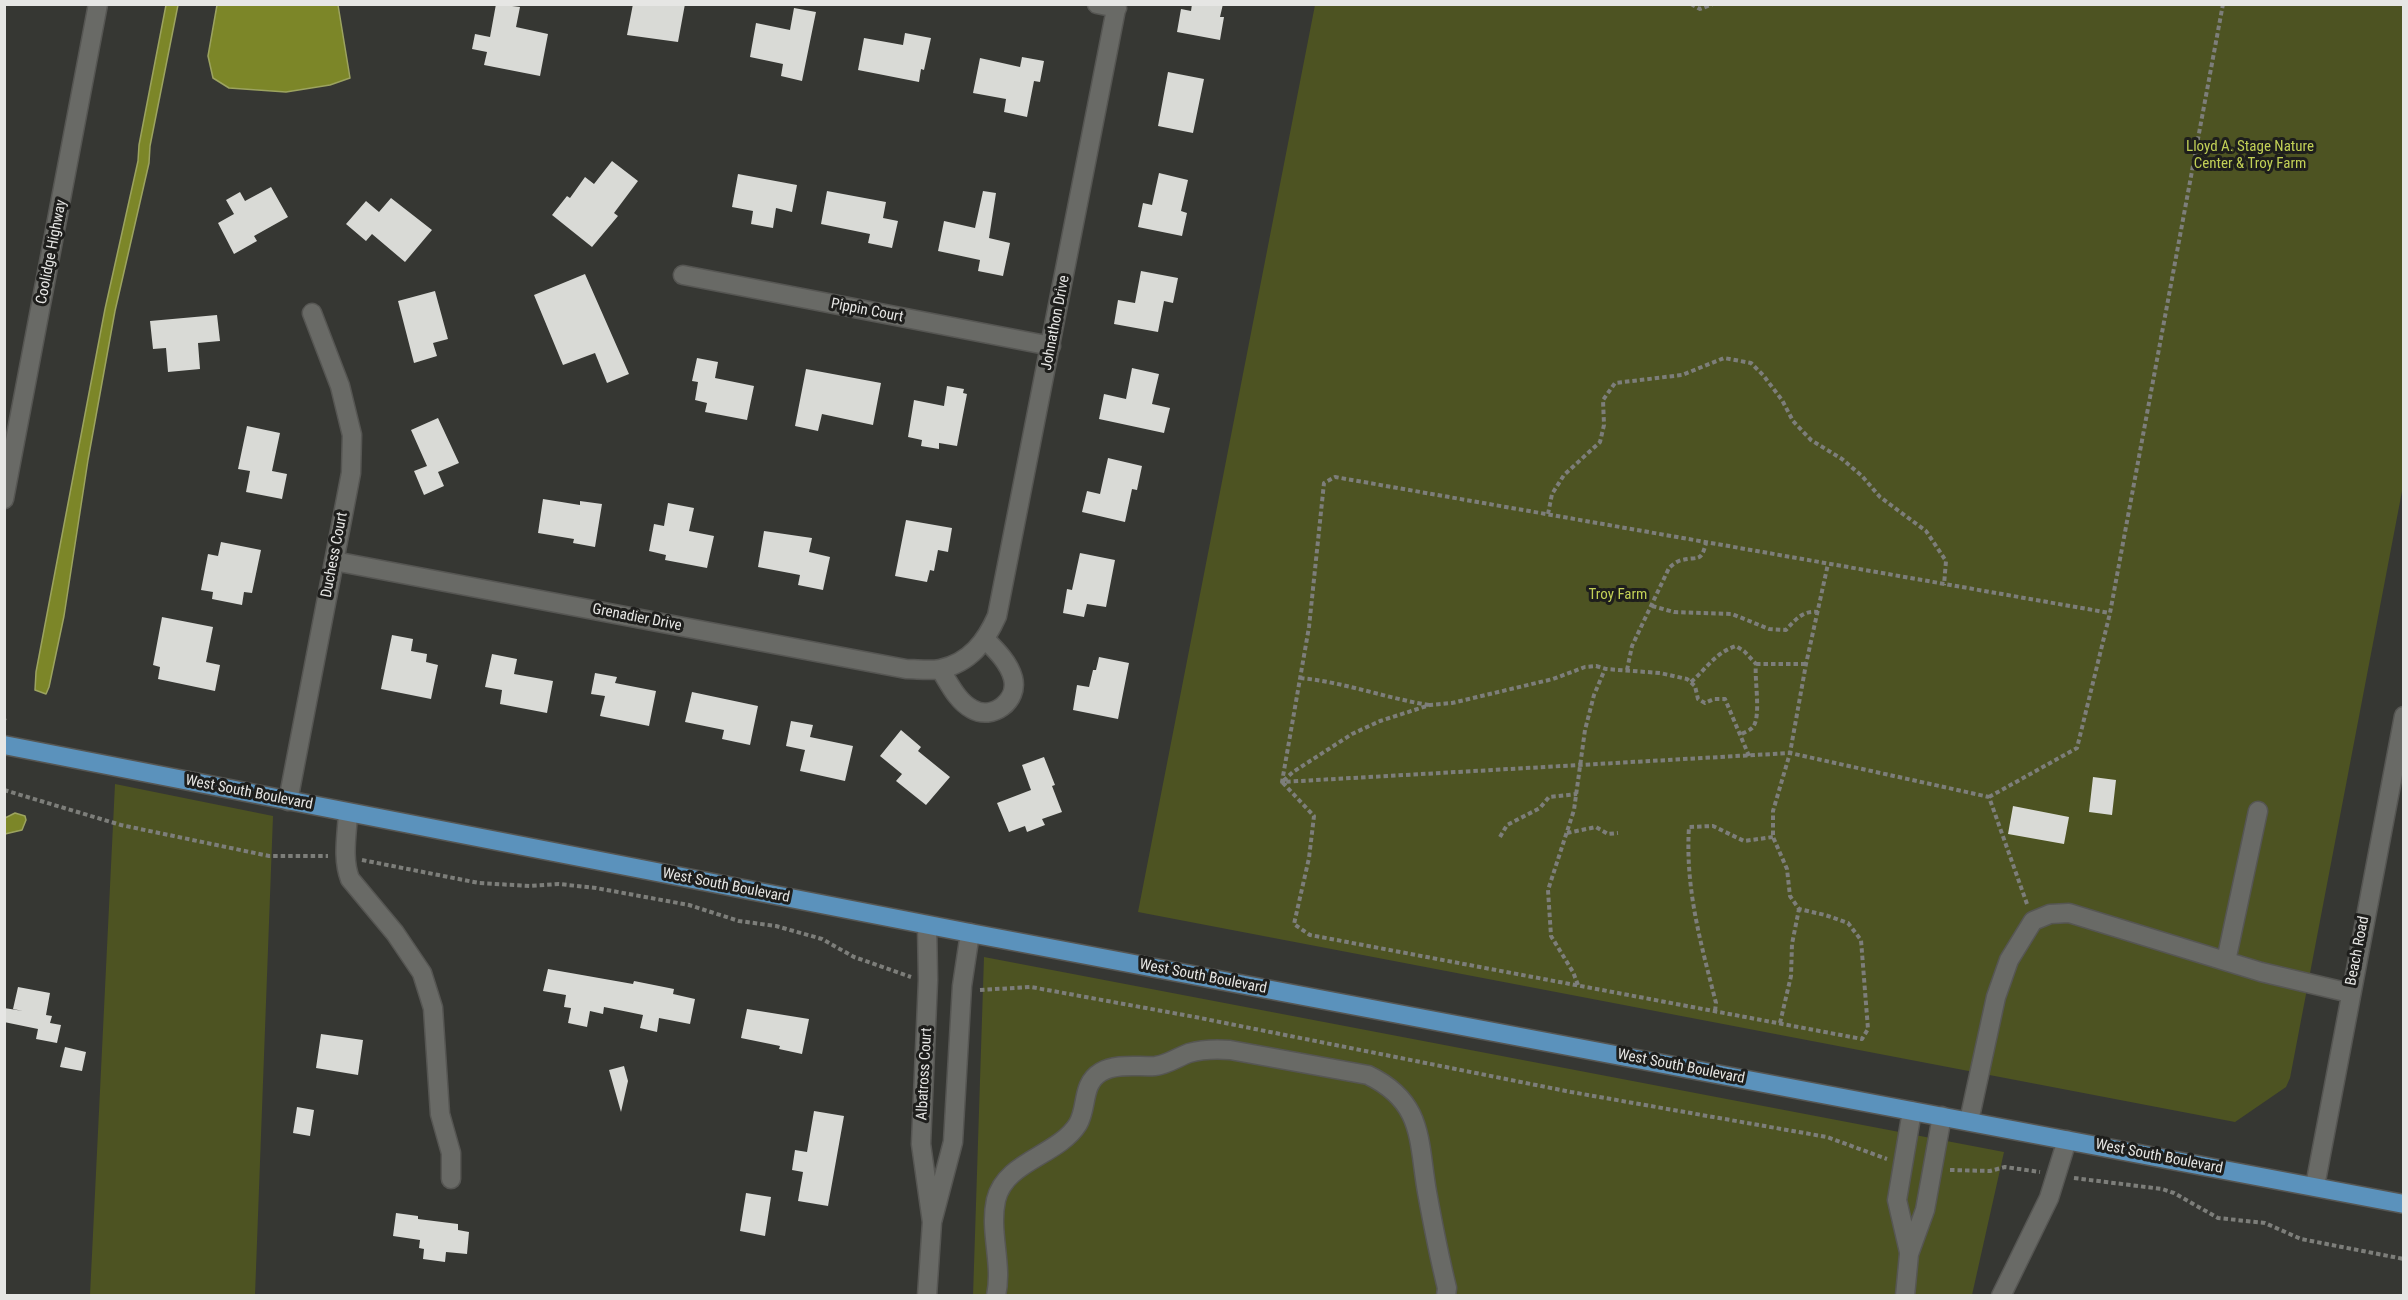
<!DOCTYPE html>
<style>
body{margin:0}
#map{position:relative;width:2408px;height:1300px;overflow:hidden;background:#363733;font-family:"Roboto Condensed",sans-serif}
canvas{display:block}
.frame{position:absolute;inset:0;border:6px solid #e6e6e4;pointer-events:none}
</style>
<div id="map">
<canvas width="2408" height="1300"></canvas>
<div class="frame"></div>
</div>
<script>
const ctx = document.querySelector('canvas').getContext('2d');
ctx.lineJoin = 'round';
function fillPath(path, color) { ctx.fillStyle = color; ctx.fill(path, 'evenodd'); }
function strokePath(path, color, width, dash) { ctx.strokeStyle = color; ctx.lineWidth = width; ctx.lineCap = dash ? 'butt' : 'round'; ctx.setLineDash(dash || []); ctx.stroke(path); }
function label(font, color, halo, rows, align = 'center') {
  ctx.font = font + ' "Roboto Condensed",sans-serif'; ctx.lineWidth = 6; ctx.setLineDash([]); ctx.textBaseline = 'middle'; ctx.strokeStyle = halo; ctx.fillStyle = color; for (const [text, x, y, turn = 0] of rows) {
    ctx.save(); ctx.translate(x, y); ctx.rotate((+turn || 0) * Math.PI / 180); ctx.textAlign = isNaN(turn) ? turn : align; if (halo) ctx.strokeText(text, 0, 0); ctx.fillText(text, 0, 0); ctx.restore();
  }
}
const green = new Path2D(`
 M1315 5H2403V486L2290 1078 2286 1087 2235 1122 1138 912Z
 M115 784 273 816 255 1295H90Z
 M984 957 2004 1152 1972 1295 973 1296Z`);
const water = new Path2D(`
 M166 5H178L150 146 149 163 115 311 88 460 64 616 49 687 46 694 35 690 36 672 105 309 138 161 139 145Z
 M217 5H338L350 78 330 85 286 92 229 88 213 78 208 56Z
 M15 813 25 816 26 820 22 830 5 834V818Z`);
const building = new Path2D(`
 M496 4 520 7 516 27 548 34 540 76 484 65 487 52 472 49 475 34 490 37Z
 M633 4H685L678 42 627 35Z
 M1192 4H1223L1220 17H1224L1220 40 1177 32 1181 9 1191 11Z
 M794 8 816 12 802 81 781 76 783 64 750 57 756 23 790 30Z
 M905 33 931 38 924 70 921 69 919 82 858 70 864 38 903 45Z
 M1022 57 1044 61 1040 82 1034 81 1027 117 1004 112 1006 99 973 93 980 58 1020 67Z
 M1168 72 1204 79 1193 133 1158 126Z
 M612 161 638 181 614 213 618 216 592 247 552 215 567 196 570 198 585 177 594 184Z
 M1159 173 1188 180 1181 211 1187 213 1182 236 1138 227 1143 203 1152 205Z
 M738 174 797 185 792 212 776 208 773 228 751 224 753 211 732 207Z
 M271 187 288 217 254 236 257 241 234 254 218 223 234 214 226 200 240 192 245 201Z
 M827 191 886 202 883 218 898 221 892 248 868 243 870 234 821 224Z
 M983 191 996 193 989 238 1010 243 1003 276 978 271 980 260 938 251 944 221 975 228Z
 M391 198 432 230 405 262 372 234 366 241 346 224 366 201 379 212Z
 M1141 271 1178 278 1173 303 1164 301 1158 332 1114 324 1118 300 1135 303Z
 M585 274 629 374 607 383 595 353 563 365 534 295Z
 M435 291 448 339 433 343 437 356 414 363 398 301Z
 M217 315 220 341 198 343 200 369 168 372 166 348 153 349 150 321Z
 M697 358 718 362 715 378 754 386 747 420 705 412 707 403 695 400 698 382 692 381Z
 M1132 368 1159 374 1152 404 1170 408 1164 433 1099 419 1104 394 1126 399Z
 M806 369 881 383 873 425 822 414 818 431 795 426Z
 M947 386 964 389 963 393 967 394 957 446 939 443V449L921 446 922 440 908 437 914 400 944 406Z
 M438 418 459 463 438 472 444 486 424 495 414 471 427 466 411 430Z
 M247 426 280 433 272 471 287 474 282 499 246 492 250 471 238 469Z
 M1108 458 1142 466 1137 490 1132 489 1125 522 1082 512 1087 491 1100 494Z
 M543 499 580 505V501L602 504 595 547 573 543 574 539 538 533Z
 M668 503 694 508 689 531 714 536 707 568 665 560 666 555 649 551 654 524 664 526Z
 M906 520 952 528 948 552 938 550 934 571 930 570 927 582 895 576Z
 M764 531 812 538 809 552 830 557 823 590 798 585 800 575 758 567Z
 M221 542 261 550 252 593 244 592 242 605 212 599 213 592 201 590 208 554 218 556Z
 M1080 553 1115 560 1106 607 1087 604 1084 617 1063 613 1067 589 1072 590Z
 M162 617 213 627 206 662 220 665 215 691 158 679 160 667 153 665Z
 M392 635 413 639 411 651 427 654 426 662 438 665 431 699 381 689Z
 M492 654 517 659 514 674 553 681 547 713 500 704 502 690 485 687Z
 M1099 657 1129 663 1118 719 1073 710 1077 685 1089 687 1093 670H1096Z
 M595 673 617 677 615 683 656 691 649 726 600 716 605 696 591 694Z
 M692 692 758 706 750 745 722 739 724 730 685 722Z
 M791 721 813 725 810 737 853 746 845 781 800 771 805 750 786 746Z
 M901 730 921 747 918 751 950 777 926 805 896 781 902 774 880 756Z
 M1044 757 1055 785 1052 786 1062 812 1042 819 1045 825 1027 832 1025 826 1009 832 997 803 1031 790 1022 765Z
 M2093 777 2116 780 2112 815 2089 812Z
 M2013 806 2069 817 2064 844 2008 834Z
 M548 969 633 984 634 981 674 989 673 994 695 999 690 1024 659 1018 657 1032 640 1028 643 1015 604 1007 603 1014 590 1011 587 1027 568 1023 571 1008 564 1007 566 995 543 991Z
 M18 987 50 993 46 1015 52 1016 50 1023 61 1025 57 1043 36 1039 38 1029 4 1022V1008L23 1011 13 1009Z
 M747 1009 809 1019 802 1054 779 1049 780 1046 741 1038Z
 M321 1034 363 1040 358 1075 316 1068Z
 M65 1047 86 1052 82 1071 60 1067Z
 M624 1066 628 1081 621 1112 609 1070Z
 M297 1107 314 1110 310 1136 293 1133Z
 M814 1111 844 1116 828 1206 798 1201 803 1172 792 1170 795 1150 807 1152Z
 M746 1193 771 1197 765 1236 740 1231Z
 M396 1213 418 1216V1219L458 1224V1230L469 1232 467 1254 446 1252 445 1262 423 1259 424 1249 419 1248 420 1240 393 1236Z`);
const path = new Path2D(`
 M1691 4 1700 9 1713 4
 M1548 514 1552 494 1564 475 1600 442 1604 425 1603 400 1615 383 1682 375 1724 358 1751 363 1763 375 1782 400 1793 421 1811 440 1842 459 1862 476 1880 497 1926 531 1946 561 1944 585
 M1652 606 1674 612 1732 614 1769 629 1786 630C1795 620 1803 610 1818 612
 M1756 664H1806
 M1627 670 1632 646 1669 568C1672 565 1677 561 1682 560 1698 556 1701 563 1706 543
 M1300 678C1344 682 1385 698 1429 705
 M1691 682C1707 668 1715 653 1736 646L1744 651 1756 664C1754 679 1762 719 1752 728 1749 731 1743 733 1739 735
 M4 720 5 718
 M1749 756 1725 699H1714L1705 703 1698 699 1695 686 1687 679 1660 673 1606 669 1596 666 1585 667 1553 679 1452 703 1430 705 1380 721 1352 734 1293 772 1282 782 1314 816 1309 858 1294 924 1310 935 1862 1039 1868 1029 1861 940 1848 923 1825 915 1799 909 1790 896 1787 869 1773 837V811L1790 753 1806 664 1828 564
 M4 790 121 825 269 856H328
 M1989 797 2077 748 2110 613 2223 4
 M1567 833 1596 827 1608 834 1618 833
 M1500 837 1507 825 1540 808 1549 797 1577 794
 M362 860 479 883 530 886 559 884 596 888 689 905 739 921 776 926 822 939 854 957 911 977
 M2027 904 1989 797 1790 753 1282 782 1309 627 1324 483 1335 477 2110 613
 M1578 985 1573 972 1551 936 1548 890 1574 810 1585 730 1594 695 1605 669
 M980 990 1031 987 1195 1017 1571 1092 1827 1137 1887 1159
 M1715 1011 1716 1003C1701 944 1685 889 1689 827L1713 826 1744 841 1773 837
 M1780 1023 1791 976 1792 944 1799 909
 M1950 1170 1990 1171 2005 1167 2040 1172
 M2074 1178 2162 1189 2174 1193 2218 1218 2265 1223 2301 1239 2404 1259`);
const minor = new Path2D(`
 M1097 4 1117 8
 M683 275 1051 346
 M4 499 98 4
 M334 561 906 669C917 669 930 671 940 669 970 663 986 641 997 616L1117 4
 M940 669C949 683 957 701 972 709 992 721 1019 701 1013 678 1009 663 997 651 986 640
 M288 801 351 473 352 435 340 386 312 313
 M348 813C347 835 342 858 350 879L395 933 422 973 433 1008 440 1114 451 1153V1179
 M927 925 928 980 921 1144 932 1222 953 1142 962 986 970 933
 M2226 961 2258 811
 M1969 1121 1996 997 2009 960 2033 921 2050 914 2069 913 2261 972 2350 993
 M2315 1186 2404 716
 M1909 1252 1897 1200 1912 1111
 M927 1296 932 1222
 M996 1296C1003 1264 989 1232 996 1200 1005 1161 1058 1156 1078 1124 1088 1107 1081 1084 1101 1072 1116 1063 1138 1067 1155 1066 1167 1065 1178 1057 1189 1053 1203 1049 1216 1049 1230 1050L1368 1075C1424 1102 1418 1140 1427 1192 1433 1225 1439 1256 1447 1288L1446 1296
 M1905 1296 1909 1254 1925 1210 1942 1116
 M2001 1296 2049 1198 2067 1140`);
const major = new Path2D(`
 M4 745 970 933 2404 1204`);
const parkNames = [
 ["Lloyd A. Stage Nature",2250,147],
 ["Center & Troy Farm",2250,164],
 ["Troy Farm",1618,595]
];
const streetNames = [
 ["Coolidge Highway",52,252,-79],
 ["Pippin Court",867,311,11],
 ["Johnathon Drive",1056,323,-79],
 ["Duchess Court",335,555,-79],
 ["Grenadier Drive",637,618,11],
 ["West South Boulevard",249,793,11],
 ["West South Boulevard",726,886,11],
 ["Beach Road",2358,951,-79],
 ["West South Boulevard",1203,977,11],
 ["West South Boulevard",1681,1067,11],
 ["Albatross Court",925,1074,-87],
 ["West South Boulevard",2159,1157,11]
];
fillPath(green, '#4d5322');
fillPath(water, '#7c8628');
strokePath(water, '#9ca360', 1.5);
fillPath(building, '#d9dad6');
strokePath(minor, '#565653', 21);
strokePath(major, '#565653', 21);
strokePath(path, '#7d7e7a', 4, [4.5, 3]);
strokePath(minor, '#696a66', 18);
strokePath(major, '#5b92bc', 18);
label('15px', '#c2d056', '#1e1e1c', parkNames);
label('15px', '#e6e6e4', '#1e1e1c', streetNames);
</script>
